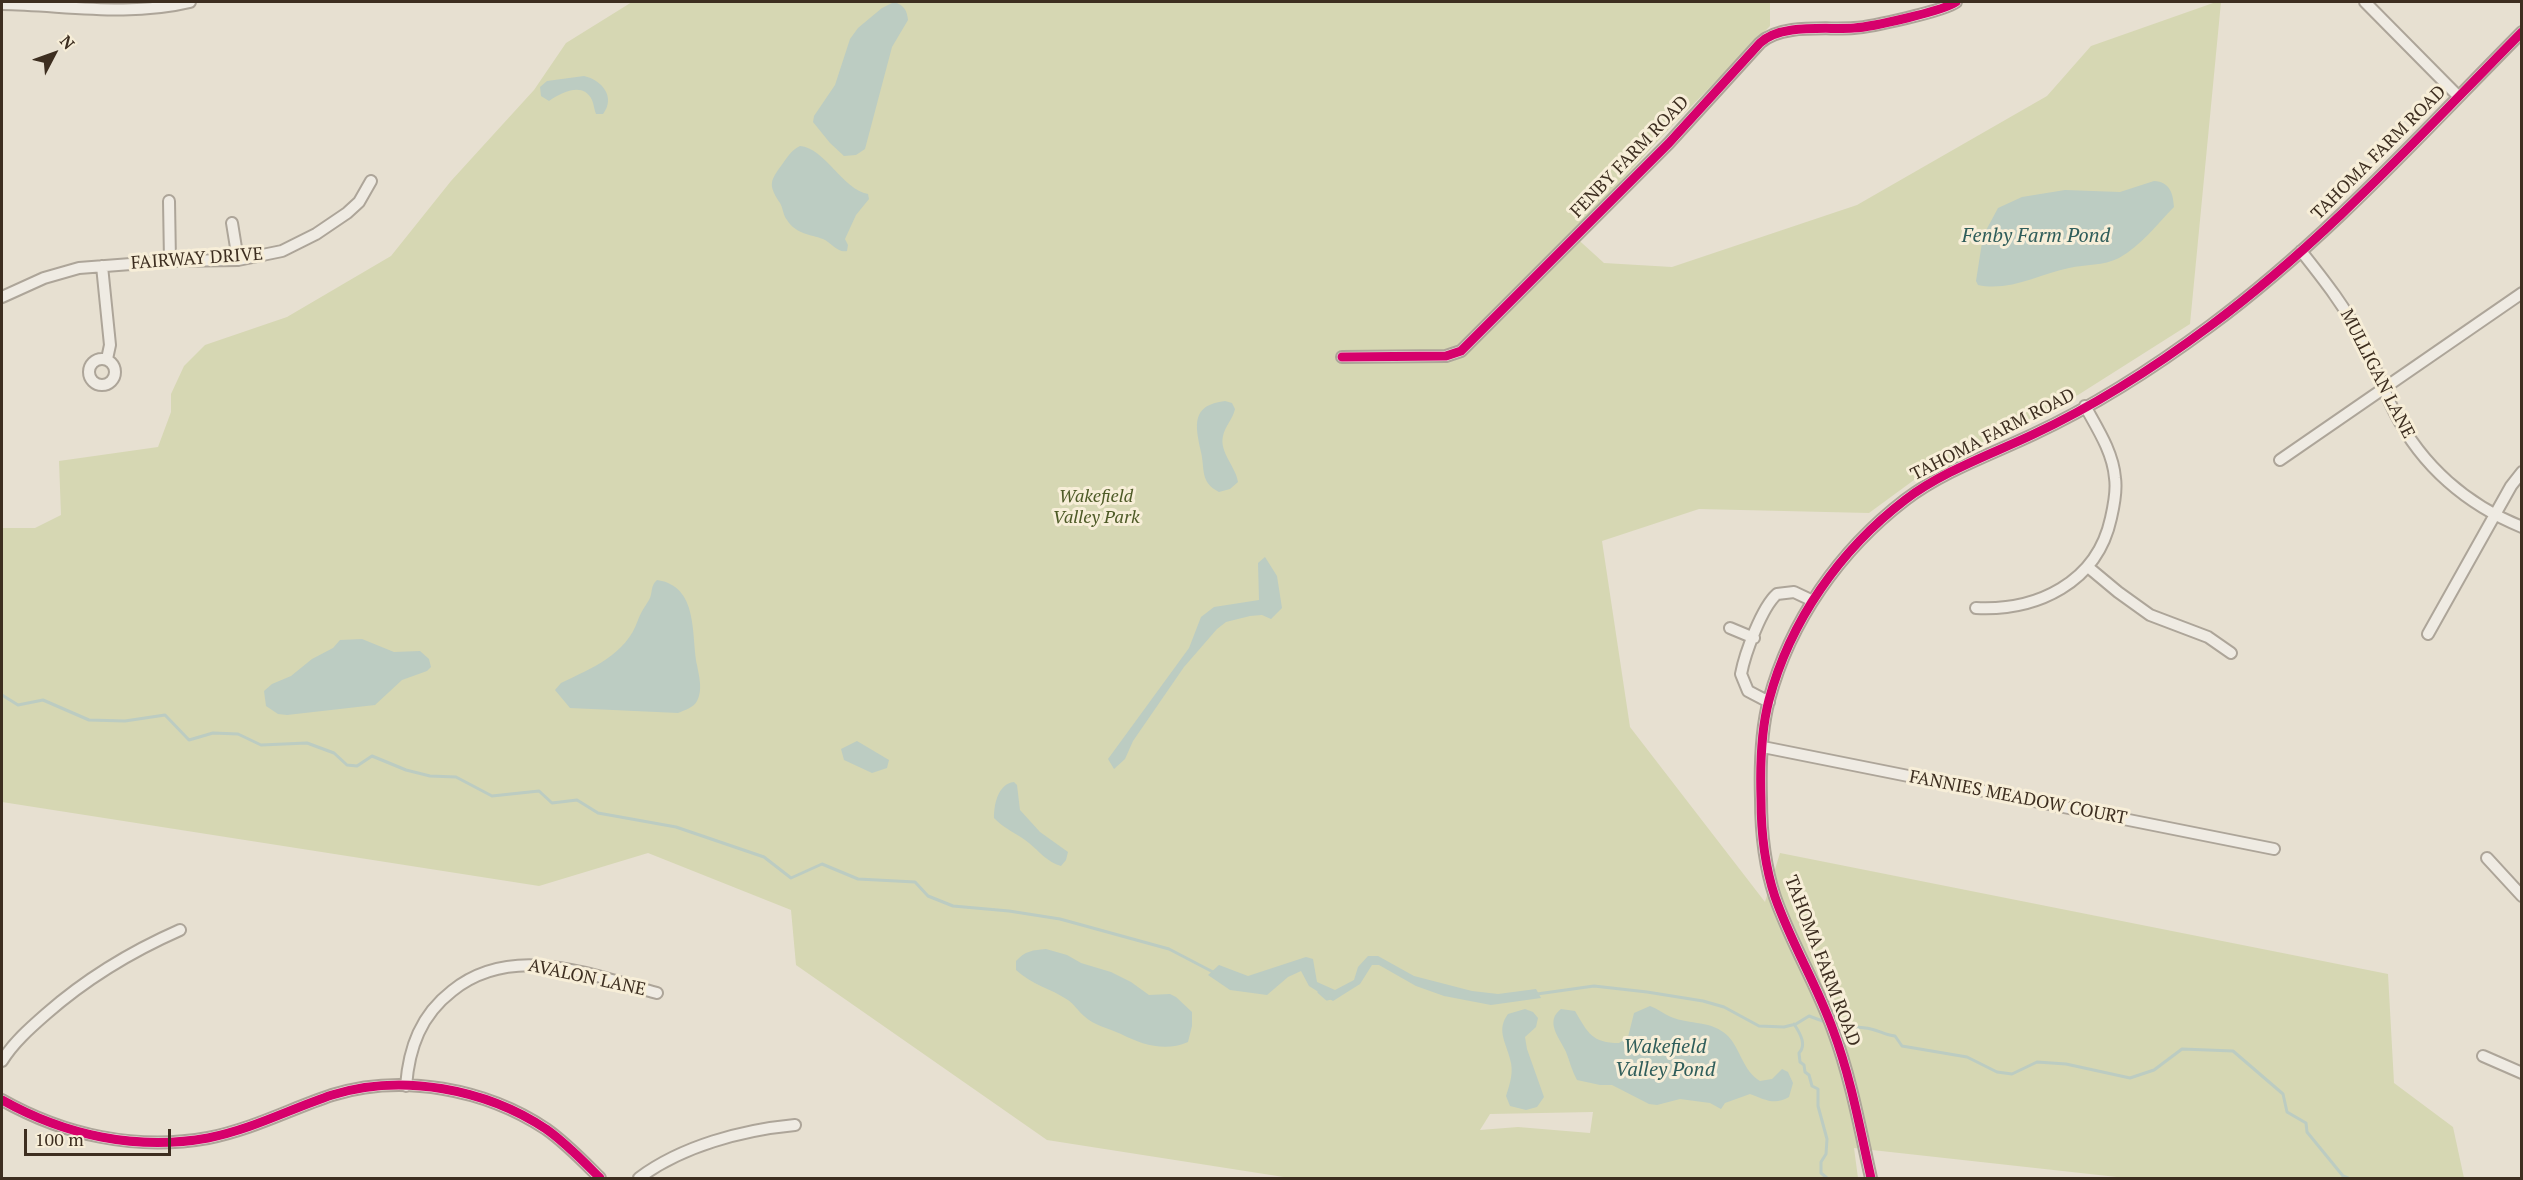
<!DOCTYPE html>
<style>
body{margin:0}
#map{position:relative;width:2523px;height:1180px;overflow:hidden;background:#e7e0d1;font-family:"PT Serif",serif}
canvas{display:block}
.frame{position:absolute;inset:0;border:3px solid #3d2e20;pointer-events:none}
.north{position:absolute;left:24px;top:24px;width:60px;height:60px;-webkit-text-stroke:4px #f7eed8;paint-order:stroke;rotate:49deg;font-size:16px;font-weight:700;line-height:24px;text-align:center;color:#3d2e20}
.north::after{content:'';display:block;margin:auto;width:21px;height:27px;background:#3d2e20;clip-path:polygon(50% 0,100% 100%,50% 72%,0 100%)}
.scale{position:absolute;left:24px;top:1129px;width:147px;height:27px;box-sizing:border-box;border:3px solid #3d2e20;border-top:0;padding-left:8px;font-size:18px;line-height:21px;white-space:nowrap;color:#3d2e20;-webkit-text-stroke:4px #f7eed8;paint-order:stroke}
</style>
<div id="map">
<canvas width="2523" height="1180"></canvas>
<div class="frame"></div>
<div class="north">N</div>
<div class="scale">100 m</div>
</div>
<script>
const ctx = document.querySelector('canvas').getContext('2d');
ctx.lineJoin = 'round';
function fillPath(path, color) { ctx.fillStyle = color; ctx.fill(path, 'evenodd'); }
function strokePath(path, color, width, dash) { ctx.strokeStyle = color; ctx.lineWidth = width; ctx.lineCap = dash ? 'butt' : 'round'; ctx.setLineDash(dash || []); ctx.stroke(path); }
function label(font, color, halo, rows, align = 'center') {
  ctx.font = font + ' "PT Serif",serif'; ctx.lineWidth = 6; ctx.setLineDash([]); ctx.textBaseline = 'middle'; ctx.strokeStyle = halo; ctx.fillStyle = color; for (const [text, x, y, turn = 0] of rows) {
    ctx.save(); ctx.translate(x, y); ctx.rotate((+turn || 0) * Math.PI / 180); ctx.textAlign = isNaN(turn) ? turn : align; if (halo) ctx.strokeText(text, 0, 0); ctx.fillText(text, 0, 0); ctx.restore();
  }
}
const green = new Path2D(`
 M632 2H1770V26L1669 129 1572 234 1604 263 1672 267 1857 205 2047 96 2091 46 2216 2H2221L2190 324 2078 395 1929 469 1869 513 1699 509 1602 541 1630 727 1765 902 1780 853 2388 974 2394 1083 2453 1127 2464 1178H2126L1854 1148 1858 1178H1290L1047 1140 796 965 791 910 648 853 539 886 2 802V528H35L61 515 59 461 158 447 171 412V394L184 366 205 345 287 317 391 256 451 181 534 90 566 43ZM1593 1112 1590 1133 1518 1127 1480 1130 1490 1114Z`);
const water = new Path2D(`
 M894 2C904 5 907 10 908 20L892 47 865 149 856 155 844 156 830 143 813 122 814 116 835 85 850 39 858 28 882 8Z
 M584 76C602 80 616 97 603 114H596C594 109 594 105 592 100 583 81 561 93 549 101L541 96 540 87 547 81Z
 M800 146C825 148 843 190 868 194L869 199 856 215 845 239 848 245 847 251C837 253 832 243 823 239 810 234 797 235 787 220 783 215 783 208 780 203 769 186 769 182 781 166 787 158 791 150 800 146Z
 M2154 181C2170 182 2173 193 2174 207 2157 224 2141 246 2119 258 2103 266 2086 264 2069 268 2040 274 2009 292 1978 285L1976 281 1983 236 1998 208 2022 197 2065 190 2120 192Z
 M1225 401 1232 403 1235 409C1233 419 1225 426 1223 436 1219 452 1236 467 1238 482L1230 489 1219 492C1200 482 1205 470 1201 452 1195 425 1191 405 1225 401Z
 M1265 557 1277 576 1282 608 1271 619 1262 615 1250 616 1226 622 1217 629 1184 667 1133 741 1125 759 1114 769 1108 759 1189 648 1201 617 1214 607 1259 600 1258 563Z
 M657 580C699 586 691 635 697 665 699 676 703 690 697 701 693 708 685 710 678 713L570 708 555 690 561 683C592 668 626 655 638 620 641 612 644 608 649 600 653 593 650 586 657 580Z
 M362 639 394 652 420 651 429 659 431 667 427 671 402 680 375 705 287 715 278 714 266 706 264 691 272 684 291 676 312 659 333 648 340 640Z
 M857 741 889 760 887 768 872 773 844 760 841 749Z
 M1014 782 1017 785 1020 810 1040 832 1068 852 1066 860 1061 866C1047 862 1040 852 1029 843 1018 834 1004 829 994 818 994 804 998 784 1014 782Z
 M1046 949 1067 955 1081 963 1111 972 1131 982 1149 995 1170 994 1176 997 1192 1012V1026L1188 1042C1165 1052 1143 1045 1121 1034 1108 1028 1095 1026 1084 1016 1078 1011 1074 1004 1068 1000 1050 988 1032 985 1016 970V961C1025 951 1033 950 1046 949Z
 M1368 956H1378L1414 976 1472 991 1498 994 1536 989 1541 998 1491 1005 1444 996 1416 986 1379 965H1372L1360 984 1333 1001 1309 986 1301 971 1288 977 1267 995 1230 990 1208 975 1219 965 1248 976 1306 957 1313 959 1317 982 1335 990 1354 980 1358 967Z
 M1650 1006C1658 1009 1664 1014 1671 1017 1690 1025 1712 1020 1728 1036 1741 1050 1743 1071 1760 1081L1772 1079 1782 1069 1788 1072 1793 1083 1789 1097C1774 1106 1764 1099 1750 1094L1725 1103 1721 1109 1710 1103 1680 1099 1657 1105 1649 1104 1612 1085H1600L1577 1080C1572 1071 1570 1062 1566 1052 1560 1038 1544 1022 1561 1009L1575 1011C1588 1033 1592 1043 1619 1043L1628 1037 1634 1013Z
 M1525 1009 1533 1012 1538 1018 1536 1027 1525 1037 1527 1049 1544 1097 1537 1107 1526 1110 1510 1106 1506 1096C1510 1083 1514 1072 1510 1059 1506 1042 1496 1030 1508 1014Z`);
const stream = new Path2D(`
 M2 695 18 705 43 700 89 720 125 721 165 715 189 740 213 733 238 734 261 745 307 743 334 753 347 765 357 766 372 756 406 770 430 776 456 777 492 796 539 791 552 803 577 800 598 813 676 827 764 857 791 878 822 864 858 879 915 882 928 896 953 906 1009 911 1060 919 1169 949 1213 972
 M1319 992 1327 999 1331 998
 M1537 994 1594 986 1647 992 1703 1001 1724 1007 1759 1026 1784 1027 1796 1024 1809 1016 1828 1023
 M1794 1024C1800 1033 1807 1045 1799 1053L1800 1062 1804 1065 1805 1072 1809 1075 1812 1086 1818 1089V1106L1827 1139 1826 1154 1821 1162V1173L1827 1178
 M1835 1025C1847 1028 1859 1026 1871 1029 1880 1031 1885 1035 1895 1036L1902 1046 1967 1057 1997 1072 2012 1074 2037 1062 2066 1064 2130 1078 2154 1070 2182 1049 2233 1051 2283 1094 2287 1112 2306 1123 2307 1132 2343 1176 2348 1178`);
const minor = new Path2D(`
 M2365 2 2458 96
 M2 4C64 5 128 17 190 2
 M169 201 170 261
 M232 223 238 260
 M2301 251C2324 280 2347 309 2363 342 2375 365 2383 390 2395 413 2422 466 2467 505 2522 527
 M102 266 110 345 107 359
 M2 297 44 278 79 268 170 261 238 260 282 251 316 234 347 213 359 202 371 181
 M1342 357 1446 356 1461 351 1669 143 1760 43C1781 23 1827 30 1854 28 1871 27 1944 11 1956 2
 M89 372a13 13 0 1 1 26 0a13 13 0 1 1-26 0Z
 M2280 460 2522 293
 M2088 567 2118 592 2150 615 2208 637 2231 653
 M1976 608C2037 611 2097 583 2111 518 2114 505 2117 491 2115 478 2113 452 2097 428 2085 406
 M1730 628 1754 638
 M2428 634 2511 486 2522 472
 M1769 702 1748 691 1741 674C1745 653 1762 607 1777 594L1794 592 1811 600
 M1763 747 2274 849
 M2487 858 2522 896
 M2483 1056 2522 1073
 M2 1061C13 1043 30 1028 46 1014 87 978 130 952 180 930
 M406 1086C409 1047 421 1015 452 991 513 942 591 975 657 993
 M2 1100C64 1135 136 1151 208 1138 253 1129 290 1109 332 1095 402 1073 486 1089 546 1129 566 1143 583 1161 600 1178
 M639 1178C682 1146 742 1130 795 1125
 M1871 1178C1860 1129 1851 1078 1833 1030 1817 985 1791 943 1775 897 1765 867 1761 830 1761 799 1760 767 1761 730 1769 700 1790 621 1840 550 1905 500 1943 471 1990 455 2034 434 2096 405 2155 367 2210 326 2325 241 2421 134 2522 32`);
const cycleway = new Path2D(`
 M1342 357 1446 356 1461 351 1669 143 1760 43C1781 23 1827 30 1854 28 1871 27 1944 11 1956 2
 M2 1100C64 1135 136 1151 208 1138 253 1129 290 1109 332 1095 402 1073 486 1089 546 1129 566 1143 583 1161 600 1178
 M1871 1178C1860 1129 1851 1078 1833 1030 1817 985 1791 943 1775 897 1765 867 1761 830 1761 799 1760 767 1761 730 1769 700 1790 621 1840 550 1905 500 1943 471 1990 455 2034 434 2096 405 2155 367 2210 326 2325 241 2421 134 2522 32`);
const streetNames = [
 ["TAHOMA FARM ROAD",2379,153,-45],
 ["FENBY FARM ROAD",1630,157,-46],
 ["FAIRWAY DRIVE",197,259,-4],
 ["MULLIGAN LANE",2377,374,63],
 ["TAHOMA FARM ROAD",1993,435,-27],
 ["FANNIES MEADOW COURT",2018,798,11],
 ["TAHOMA FARM ROAD",1822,961,69],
 ["AVALON LANE",587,978,12]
];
const parkNames = [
 ["Wakefield",1096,497],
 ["Valley Park",1096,518]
];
const waterNames = [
 ["Fenby Farm Pond",2036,236],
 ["Wakefield",1665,1047],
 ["Valley Pond",1665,1070]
];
fillPath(green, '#d6d7b3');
fillPath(water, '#bcccc2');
strokePath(stream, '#bcccc2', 3);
strokePath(minor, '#ada599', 14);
strokePath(minor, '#efebe3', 10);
strokePath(cycleway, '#d6006c', 9);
label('18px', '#3d2e20', '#f7eed8', streetNames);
label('italic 18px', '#4d5a26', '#f7eed8', parkNames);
label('italic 20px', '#2f5d5a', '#f7eed8', waterNames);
</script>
